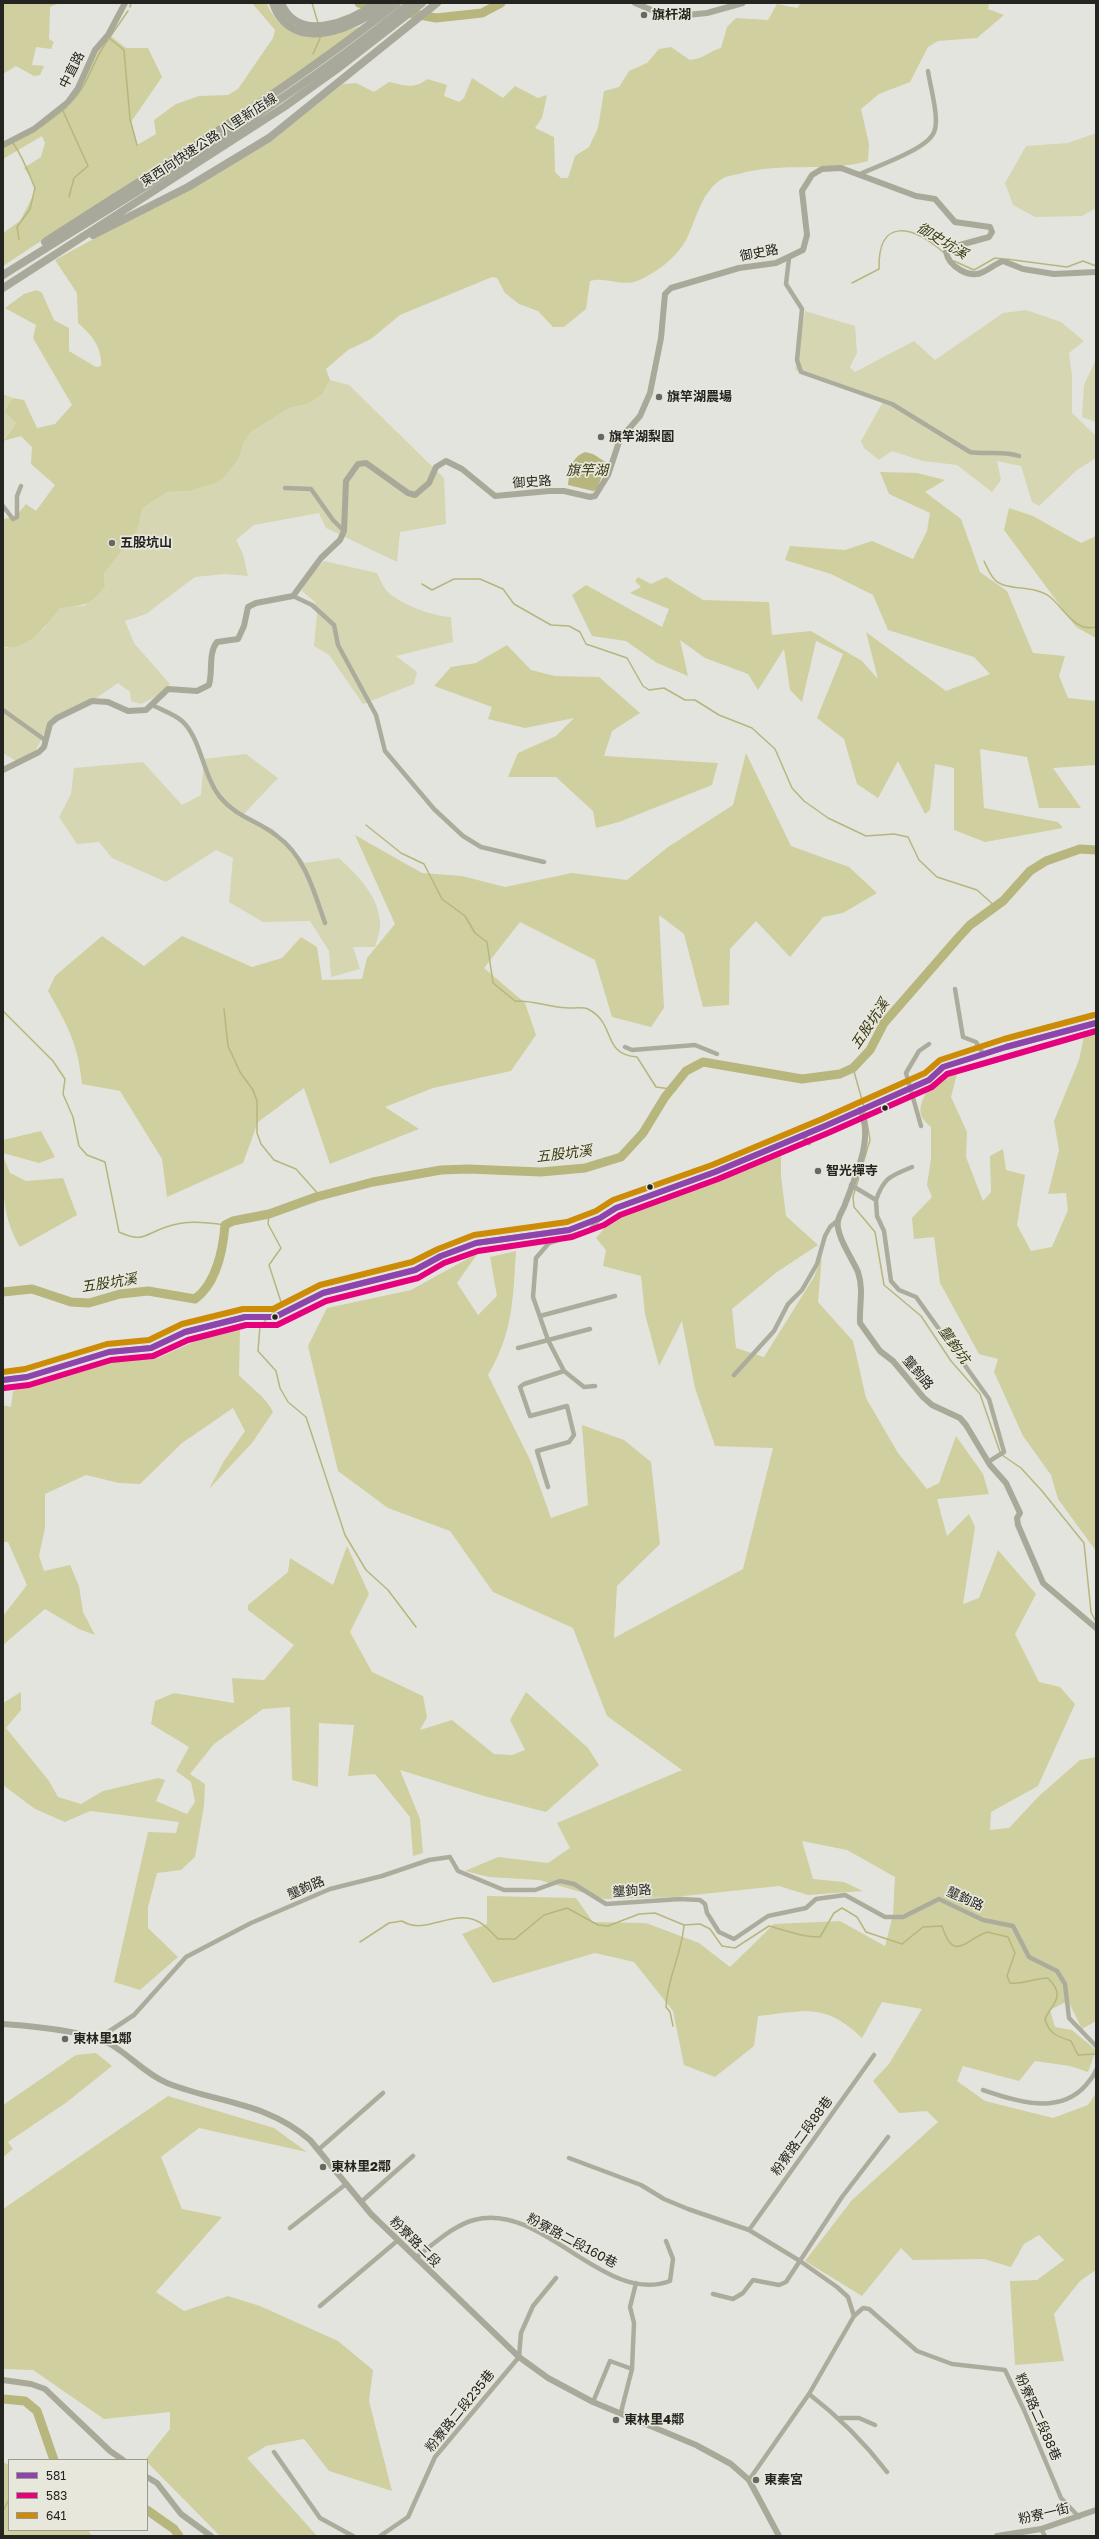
<!DOCTYPE html>
<meta charset="utf-8">
<style>
body{margin:0}
#map{position:relative;width:1099px;height:2539px;overflow:hidden;background:#e4e4df;font-family:"Golos Text",sans-serif}
canvas{display:block}
.frame{position:absolute;inset:0;border:4px solid #242420;pointer-events:none}
.legend{position:absolute;left:8px;top:2459px;width:140px;height:72px;box-sizing:border-box;background:#e7e7dc;border:1px solid #999991;margin:0;padding:5px 7px;list-style:none;font-size:12px;color:#242420}
.legend li{display:flex;align-items:center;gap:8px;height:20px}
.legend b{width:20px;border:1px solid #999991}
</style>
<div id="map">
<canvas width="1099" height="2539"></canvas>
<div class="frame"></div>
<ul class="legend">
<li><b style="height:5px;background:#8e44ad"></b>581</li>
<li><b style="height:5px;background:#e5007d"></b>583</li>
<li><b style="height:5px;background:#cd8c06"></b>641</li>
</ul>
</div>
<script>
const ctx = document.querySelector('canvas').getContext('2d');
ctx.lineJoin = 'round';
function fillPath(path, color) { ctx.fillStyle = color; ctx.fill(path, 'evenodd'); }
function strokePath(path, color, width, dash) { ctx.strokeStyle = color; ctx.lineWidth = width; ctx.lineCap = dash ? 'butt' : 'round'; ctx.setLineDash(dash || []); ctx.stroke(path); }
function label(font, color, halo, rows, align = 'center') {
  ctx.font = font + ' "Golos Text","Noto Sans TC",sans-serif'; ctx.lineWidth = 3.5; ctx.setLineDash([]); ctx.textBaseline = 'middle'; ctx.strokeStyle = halo; ctx.fillStyle = color; for (const [text, x, y, turn = 0] of rows) {
    ctx.save(); ctx.translate(x, y); ctx.rotate((+turn || 0) * Math.PI / 180); ctx.textAlign = isNaN(turn) ? turn : align; if (halo) ctx.strokeText(text, 0, 0); ctx.fillText(text, 0, 0); ctx.restore();
  }
}
const green = new Path2D(`
 M1096 133V208L1082 216 1035 217 1013 205 1005 183 1026 146 1068 143Z
 M1026 310 1061 322 1084 341 1069 353 1072 376V413L1096 436V458L1077 470 1039 506 1032 502 1021 466 997 461 1001 480 992 492 957 465 923 461 892 451 879 460 864 448 861 441 883 402 795 370 805 311 855 326 857 353 850 367 855 372 914 341 935 360 1003 313Z
 M1096 359V422L1082 417 1084 385Z
 M330 380 349 385 444 478 446 524 400 532 397 562 326 528 319 513 254 525 236 540 243 554 248 576 225 574 195 577 146 614 125 621 134 643 170 684 157 696 141 704 131 701 130 692 118 683 89 703 51 720 36 750 16 761 3 753V646L7 648 43 630 60 608 84 606 105 586 104 574 137 531 141 510 167 492 190 491 213 484 239 458 244 442 251 432 289 408 307 404 322 395Z
 M3 394 13 398 4 411 16 423 3 440Z
 M324 561 377 573C380 578 382 585 386 590 397 603 434 617 451 617L453 642 396 656 417 672 414 684 363 704 329 655 314 646 317 613 315 602 302 591 306 579Z
 M246 754 278 778 243 815 273 829 305 863 339 858C358 876 378 895 380 922 381 930 377 940 375 947H353L360 969 331 977 329 951 310 921 263 922 229 902 233 858 216 850 166 882 112 858 99 842 77 844 59 817 71 794 74 768 143 762 182 805 201 795 204 759Z`);
const forest = new Path2D(`
 M3 3H60L50 7 49 39 54 42 51 49 36 47 32 65 44 66 40 75 34 76 16 66 3 74Z
 M252 3H267C268 9 273 14 276 19 298 47 330 35 359 27L362 30C244 111 122 187 3 266V233L20 221 35 192 31 177 24 168 41 157 45 143 42 136 3 159V142L27 131 62 105 79 84 89 57 108 34 126 48H148L162 77 131 122 137 145 156 134 154 120 176 104 199 96 228 95 238 89 273 38 275 30Z
 M801 3H989L988 9 1004 15 977 38 938 41 928 47 910 82 879 94 861 109 869 144 868 161C826 173 783 161 739 174 734 175 726 176 722 179 701 192 697 218 687 238 678 257 656 273 637 281 621 287 605 276 590 281L586 309 564 327H553L538 311 519 304 505 293 497 278 492 277 400 315 371 339 348 350 326 369 330 380 322 395 307 404 289 408 251 432 244 442 239 458 223 478 213 484 190 491 167 492 142 509 137 531 104 574 105 586C91 605 83 606 60 608 49 623 25 654 3 646V519L15 517 26 504 36 511 55 485 31 464 32 447 21 436 3 441 16 423 4 411 13 398 24 400 37 428 55 424 72 405 33 338 36 325 5 308 24 294 37 290 42 293 54 320 69 328V351L96 367 101 366C102 347 92 335 78 323L77 293 55 260 265 145 343 84 356 83 374 92 389 82C404 85 414 90 427 79L447 85 444 96 459 102 464 98 472 78 503 98 515 86 538 98 547 95 542 118 535 128 554 137 555 172 561 178H568L575 156 589 147 598 128 604 91 619 87 629 71 647 63 659 49 671 47 690 60C706 58 707 52 721 48L727 27 736 18 768 20 777 4 797 8Z
 M880 472 917 473 945 480 925 492 961 519 980 572 1007 591 1033 653 1065 656 1059 676 1068 698 1096 701V765L1053 768 1081 808H1039L1027 757 980 749 984 808 1058 822 1063 828 985 842 954 830V768L935 764 930 810 925 814 898 761 878 798 857 784 844 739 817 718 843 654 816 641 802 702 790 690 784 649 758 690 748 674 705 658 680 640 688 676 657 663 626 641 592 636 572 595 586 585 662 627 669 609 630 593 641 587 635 581 638 577 651 584 666 577 703 600 769 602 772 635 811 631 862 661 878 679 866 632 946 691 990 674 974 657 888 630 873 595 831 574 785 560 790 546 845 550 872 541 913 559 927 531 930 513 889 494Z
 M1009 508 1033 516 1081 543 1096 536V638L1076 627 1004 530Z
 M507 645 531 670 555 676 599 677 640 713 612 731 604 756 718 763 712 785 619 822 596 828 593 811 556 777H508L518 753 556 736 574 718 525 728 488 719 492 707 434 686 451 667 476 663Z
 M746 753 791 846 849 867 877 893 843 913 823 917 790 957 756 921 730 949 729 1005 703 1007 684 934 659 915 664 1008 651 1027 612 1017 595 960 520 922 484 968 525 1003 536 1035 511 1071 433 1088 385 1107 419 1129 330 1164 304 1088 258 1122 243 1163 167 1197 162 1159 120 1091 82 1084C78 1044 68 1026 48 991L55 976 102 936 144 966 182 936 252 967 282 958 301 937 317 947 322 980 362 979 367 958 395 924 355 835 422 873 462 876 505 887 572 873 627 880 668 847 733 805Z
 M1096 1033V1551L1058 1499 1051 1475 1023 1436 994 1372 998 1359 979 1354 940 1283 934 1237 914 1239 912 1218 932 1197 927 1185 931 1159V1127C912 1112 923 1102 930 1083L958 1070 951 1097 967 1132 966 1157 983 1201 991 1192 990 1156 1003 1149 1006 1170 1025 1175 1017 1225 1031 1251 1052 1247 1068 1210 1066 1193 1048 1194 1059 1150 1054 1121 1079 1060 1084 1036Z
 M41 1131 55 1157 39 1163 3 1153V1140Z
 M781 1154V1176L786 1216 818 1245 777 1272 732 1309 736 1348 764 1357 814 1277 822 1256 818 1302 853 1341 866 1398 898 1453 927 1489 939 1483 956 1436 983 1474 989 1494 937 1499 947 1536 969 1514 975 1527 963 1604 979 1598 998 1550 1036 1594 1015 1634 1039 1682 1060 1687 1075 1704 1038 1786 991 1812 990 1830 1009 1828 1039 1796 1080 1760 1096 1757V2021L1082 2029 1068 2001 1050 2010 1055 2027 1072 2030 1096 2050 1088 2072 1070 2066 1035 2061 1019 2081 963 2066 957 2081 985 2101 1053 2118 1088 2105 1096 2093V2270L1080 2281 1054 2314 1064 2361 1015 2365 1010 2281 1037 2280 1064 2260 1039 2235 1024 2244 1011 2267 984 2259 913 2260 901 2248 862 2296 805 2261 852 2200 938 2122 927 2111 899 2113 873 2081 889 2064 922 2009 882 2002 862 2038C825 2002 805 2011 758 2016L754 2046 715 2077 684 2065 673 2011 634 1962 595 1953 493 1983 462 1934 487 1924V1896L576 1898 593 1922 646 1923 699 1943 730 1967 774 1924 840 1921 885 1946 893 1915 895 1877 847 1850 802 1841 813 1879 844 1882 863 1891 808 1895 779 1886 674 1897 605 1899 539 1880 489 1877 465 1871 498 1857 548 1863 570 1848 557 1823 682 1770 607 1716 573 1628 493 1592 450 1531 388 1508 338 1471 308 1346 327 1308 411 1290 478 1253 457 1283 478 1315 497 1296 490 1257 516 1251C513 1299 513 1333 488 1375L531 1462 551 1518 588 1505 582 1425 624 1440 651 1462 660 1544 617 1586 614 1638 743 1569 773 1448 715 1446 695 1388 682 1321 659 1366 645 1314 641 1276 603 1266 606 1250 596 1238 616 1215Z
 M3 1156 10 1173 26 1181 63 1178 77 1215 20 1247C2 1217 3 1190 3 1156Z
 M240 1329 239 1375C250 1387 266 1397 273 1412L252 1443 209 1489 224 1461 245 1431 233 1408 182 1443 140 1484 119 1483 86 1475 45 1494V1528L39 1556 44 1571 70 1565 79 1586 83 1612 95 1635 79 1629 45 1609 3 1645V1616L27 1585 8 1542H3V1405L11 1407 13 1391 102 1363 158 1358 209 1335Z
 M347 1546 369 1594 350 1632 372 1672 423 1696 427 1717 420 1730 452 1720 494 1754 512 1755 525 1750 510 1720 526 1692 588 1748 599 1765 546 1812 484 1796 400 1770 420 1819 423 1853 413 1856 410 1817 375 1774 348 1776 354 1725 319 1723 318 1787 292 1780 290 1707 263 1709 214 1744 190 1774 205 1784 204 1806 195 1857 181 1870 157 1873 148 1907V1928L178 1957 140 1990 114 1982 148 1832 176 1833 179 1822 90 1811 65 1822 35 1809 3 1785V1703L21 1692V1710L6 1728 49 1781 58 1797 81 1804 103 1791 158 1778 165 1780 156 1801 187 1814 195 1802 191 1782 176 1771 189 1747 151 1724 155 1701 174 1693 234 1703 232 1678 264 1680 294 1645 248 1610V1605L288 1572 290 1558 333 1585Z
 M96 2053 112 2066 67 2102 8 2142 13 2149 3 2157V2105L76 2055Z
 M168 2096 274 2128 307 2152 199 2128 161 2157 182 2209 222 2217 156 2292 184 2311 228 2296 260 2306 338 2341 373 2370 369 2401 392 2491 329 2471 304 2439 266 2446 247 2458 317 2536H220L145 2460 170 2429V2412L104 2419 33 2370 3 2369V2209Z
 M3 2462 9 2465V2530H88L92 2536H3Z`);
const water = new Path2D(`
 M585 452 593 454 607 463 597 489 593 491 568 485C570 471 570 458 585 452Z`);
const stream = new Path2D(`
 M312 3 318 23
 M130 7 131 3
 M110 37 128 11
 M109 38 124 50 130 119 137 145
 M313 54 321 36
 M72 101C89 84 93 59 108 40
 M63 111 88 166 74 178 69 197
 M41 127 67 107
 M13 143C23 157 28 172 35 188L30 209 17 227 19 239
 M1006 259 1067 267 1083 261 1096 266
 M954 261 974 270 995 258 1003 259
 M852 283 879 269C878 216 913 226 943 252
 M984 561C987 567 990 575 995 580 1007 592 1034 584 1050 597 1065 609 1074 632 1096 627
 M422 584 432 590 454 579H480L503 589 514 604 551 625 569 626 580 632 586 644 627 658 643 686 649 690 664 688 685 700H695L719 715 752 728 775 749 792 788 804 801 828 818 866 836 894 834 908 837 919 860 937 877 977 890 995 906
 M366 825 401 853 424 864 442 899 465 916 475 933 487 942 493 983 515 1001C534 1000 551 1008 570 1008 575 1008 584 1007 588 1009 617 1024 601 1054 637 1057L656 1087 671 1089
 M224 1009 228 1046 240 1072 253 1090 257 1101V1133L261 1144 274 1160 296 1169 320 1196
 M3 1011 53 1061 65 1079 63 1094 73 1117 79 1146 87 1155 105 1162 119 1232C143 1243 143 1235 166 1227 185 1220 205 1222 225 1225
 M853 1068 864 1107
 M865 1110 870 1140 853 1197 854 1207 875 1232 884 1285 921 1316 951 1361 980 1394 1000 1452
 M269 1214 268 1224 281 1248 269 1265 282 1305 271 1315
 M267 1319 260 1326 258 1351 276 1371 280 1388 288 1402 306 1417 345 1535 366 1570 388 1590 416 1627
 M1002 1455 1021 1468 1042 1491 1084 1543 1091 1612 1096 1622
 M360 1942 389 1923 402 1921C425 1936 451 1909 477 1921 485 1924 492 1933 498 1939H515L544 1915 567 1908 598 1925 608 1926 639 1914 655 1913 684 1925 700 1924 710 1929 722 1946 735 1948 769 1926C787 1931 802 1937 820 1937L834 1913 842 1908 857 1917 866 1932 902 1944 923 1927 942 1926C954 1964 966 1939 987 1932L1008 1937 1015 1953 1007 1976 1010 1983C1023 1985 1034 1978 1048 1978 1067 1997 1052 2003 1045 2019 1049 2034 1057 2036 1071 2041L1078 2055 1096 2054
 M673 2026 670 2012 666 2007C667 1978 682 1954 684 1925
 M3 2511 9 2499`);
const river = new Path2D(`
 M359 3 379 7
 M403 12 436 18 482 13 501 3
 M3 1292 32 1289 71 1302 89 1303 120 1294 148 1291 195 1299C216 1284 223 1250 225 1225L233 1221 269 1214 316 1197 373 1182 441 1170 468 1169 541 1172 585 1168 621 1157 643 1133 665 1097 686 1071 703 1062 802 1079 840 1074 853 1068 870 1050 884 1023 958 938 970 925 1003 901 1030 871 1046 861 1080 849 1096 850
 M3 2399 25 2401 37 2411 54 2460
 M147 2510 174 2529 179 2536`);
const street = new Path2D(`
 M860 174C877 166 928 149 934 132 940 119 930 86 928 71
 M789 258 786 284 802 309 797 360 801 372 892 404 970 452C987 455 1002 450 1019 456
 M285 488 311 489 333 520 344 531
 M3 506 13 519 17 517V496L21 486
 M293 596 312 605 334 625 338 645 376 715 385 751 434 809 463 836 481 847 544 862
 M152 705C162 710 174 714 182 721 201 738 203 776 220 797 237 818 258 820 277 836 305 856 314 892 325 923
 M3 710 45 740
 M955 989 963 1037 976 1042 984 1055
 M625 1047 632 1050 695 1045 717 1054
 M921 1126 906 1073 919 1051 929 1044
 M802 1135 809 1143
 M851 1185 876 1200 877 1216 884 1231 891 1281 899 1290 916 1297 989 1399 1004 1452 988 1462
 M876 1200C884 1177 891 1176 912 1167
 M540 1316 615 1296
 M518 1348 590 1329
 M734 1375 774 1331 788 1304 802 1290 817 1264 825 1236 830 1227 837 1221
 M595 1386 584 1387 564 1371 548 1340 533 1297 536 1258 549 1243 590 1230 600 1218
 M548 1487 537 1451 569 1442 574 1435 567 1406 530 1416 520 1387 524 1384 564 1371
 M99 2038 134 2015 186 1957 251 1923 330 1889 382 1876 429 1860 450 1857 458 1871 504 1890H535L560 1881 574 1884 606 1904 680 1899 700 1900 705 1904 707 1913 719 1932 734 1939 768 1916 806 1908 816 1899 845 1895 885 1917H903L939 1899 983 1920 1013 1926 1029 1957 1057 1971 1065 1984 1069 2018 1096 2046
 M983 2090C1016 2101 1059 2116 1086 2085 1090 2080 1094 2076 1096 2070
 M318 2150 383 2093
 M569 2158 641 2185 664 2199 688 2209 749 2230 800 2261 837 2287 848 2297 854 2316
 M361 2202 413 2156
 M290 2228 346 2184
 M749 2230 874 2055
 M415 2258C433 2245 452 2226 474 2220 542 2201 604 2306 670 2281L673 2259 666 2241
 M713 2294 733 2299 743 2293 753 2280 779 2285 786 2282 842 2197 888 2137
 M320 2306 397 2241
 M809 2394C839 2417 864 2442 887 2472
 M593 2402 610 2361 632 2369 634 2323 630 2307 636 2283
 M621 2412 632 2369
 M840 2418H859L875 2425
 M274 2452 320 2518 353 2536
 M749 2480 809 2394 854 2316 863 2308 869 2309 917 2351 952 2364 1005 2370 1024 2410 1061 2498 1079 2517
 M1041 2529 1045 2536
 M380 2536 408 2517 435 2457 519 2357 521 2333 533 2306 556 2278`);
const secondary = new Path2D(`
 M635 3 668 17 707 13 743 3
 M3 145 34 129 68 102 78 88 95 50 108 35 125 3
 M3 770 39 752 44 747 50 724 57 718 92 701 108 702 128 711 146 710 168 689 197 691 209 685C213 671 208 653 217 642L238 639 244 626 248 607 256 603 293 596 321 558 340 540 344 531 346 481 358 464 366 463 408 493 415 495 429 483 436 467 446 461 462 469 495 496 549 491H564L590 497 595 496 608 475 620 439 640 416 650 393 661 338 665 294 671 288 739 268 776 263 803 250 807 235 802 191 812 175 822 169 841 168 916 196 935 199 955 222 990 227 992 232 989 237 949 248 946 252C949 267 970 279 983 272 990 269 995 264 1003 261L1023 269 1054 274 1096 272
 M860 1110C875 1138 854 1179 844 1207 842 1211 839 1216 838 1221 835 1234 853 1260 858 1272 864 1290 859 1305 860 1323L880 1351 893 1361 923 1397 932 1405 960 1418 966 1425 990 1465 1006 1483 1020 1513 1017 1518 1018 1525 1043 1583 1096 1628
 M3 1380 27 1377 109 1352 151 1348 185 1332 245 1317H275L323 1293 415 1270 441 1256 476 1243 569 1230 600 1218 616 1208 715 1172 825 1126 929 1080 943 1067 1006 1047 1096 1023
 M3 2024C31 2026 87 2031 110 2044 130 2055 145 2074 167 2083 217 2103 267 2102 310 2140L371 2214 519 2357 548 2378 593 2402 696 2445 731 2464 749 2480 779 2536
 M3 2380 31 2384 45 2389 110 2451 123 2460
 M147 2477 157 2483 181 2514 211 2536
 M997 2536 1041 2529 1096 2510`);
const highway = new Path2D(`
 M273 3C291 56 356 29 385 3
 M281 3C298 44 350 22 376 3
 M93 235 188 187 269 138 437 3
 M45 242C164 165 286 91 397 3
 M3 275C141 188 284 106 410 3
 M3 288 284 107 337 69 422 3`);
const bus1 = new Path2D(`
 M3 1380 27 1377 109 1352 151 1348 185 1332 245 1317H275L323 1293 415 1270 441 1256 476 1243 569 1230 600 1218 616 1208 715 1172 825 1126 929 1080 943 1067 1006 1047 1096 1023`);
const bus2 = new Path2D(`
 M4 1388 29 1385 111 1360 153 1356 188 1340 246 1325H277L326 1301 418 1278 444 1263 478 1251 572 1237 604 1225 620 1215 718 1179 828 1133 932 1087 947 1074 1096 1031`);
const bus3 = new Path2D(`
 M3 1372 25 1369 107 1344 149 1340 182 1324 243 1309H273L320 1285 412 1262 438 1249 474 1235 567 1222 596 1211 613 1200 712 1165 822 1119 925 1073 940 1060 1004 1039 1094 1015`);
const markers = [
 [644,15,4,"#676763"],
 [659,397,4,"#676763"],
 [601,437,4,"#676763"],
 [112,543,4,"#676763"],
 [885,1108,3.5,"#242420"],
 [818,1171,4,"#676763"],
 [650,1187,3.5,"#242420"],
 [275,1317,3.5,"#242420"],
 [65,2039,4,"#676763"],
 [323,2167,4,"#676763"],
 [616,2420,4,"#676763"],
 [756,2480,4,"#676763"]
];
const poiNames = [
 ["旗杆湖",652,15],
 ["旗竿湖農場",667,397],
 ["旗竿湖梨園",609,437],
 ["五股坑山",120,543],
 ["智光禪寺",826,1171],
 ["東林里1鄰",73,2039],
 ["東林里2鄰",331,2167],
 ["東林里4鄰",624,2420],
 ["東秦宮",764,2480]
];
const streetNames = [
 ["中直路",72,70,-63],
 ["東西向快速公路 八里新店線",209,140,-33],
 ["御史路",759,253,-11],
 ["御史路",532,482,-4],
 ["壟鉤路",918,1373,50],
 ["壟鉤路",306,1888,-23],
 ["壟鉤路",632,1891,-4],
 ["壟鉤路",965,1899,24],
 ["粉寮路二段88巷",802,2136,-54],
 ["粉寮路二段160巷",572,2241,28],
 ["粉寮路二段",415,2242,45],
 ["粉寮路二段235巷",460,2411,-51],
 ["粉寮路二段88巷",1038,2417,66],
 ["粉寮一街",1044,2514,-13]
];
const waterNames = [
 ["御史坑溪",942,241,31],
 ["旗竿湖",587,471],
 ["五股坑溪",870,1024,-56],
 ["五股坑溪",564,1154,-7],
 ["五股坑溪",109,1283,-9],
 ["壟鉤坑",954,1345,54]
];
fillPath(green, '#d6d6b2');
fillPath(forest, '#cfcf9f');
fillPath(water, '#b7b67c');
strokePath(stream, '#b7b67c', 1.5);
strokePath(river, '#b7b67c', 9);
strokePath(street, '#acac9d', 4.5);
strokePath(secondary, '#a9a999', 6);
strokePath(highway, '#a9a99b', 8);
strokePath(bus1, '#8e44ad', 6);
strokePath(bus2, '#e5007d', 6);
strokePath(bus3, '#cd8c06', 6);
for (const [x, y, r, color] of markers) { const dot = new Path2D(); dot.arc(x, y, r, 0, 2 * Math.PI); ctx.fillStyle = color; ctx.fill(dot); strokePath(dot, '#e7e7dc', 1.5); }
label('bold 13px', '#242420', '#e7e7dc', poiNames, 'left');
label('13px', '#242420', '#e7e7dc', streetNames);
label('italic 14px', '#373713', '#e7e7dc', waterNames);
</script>
